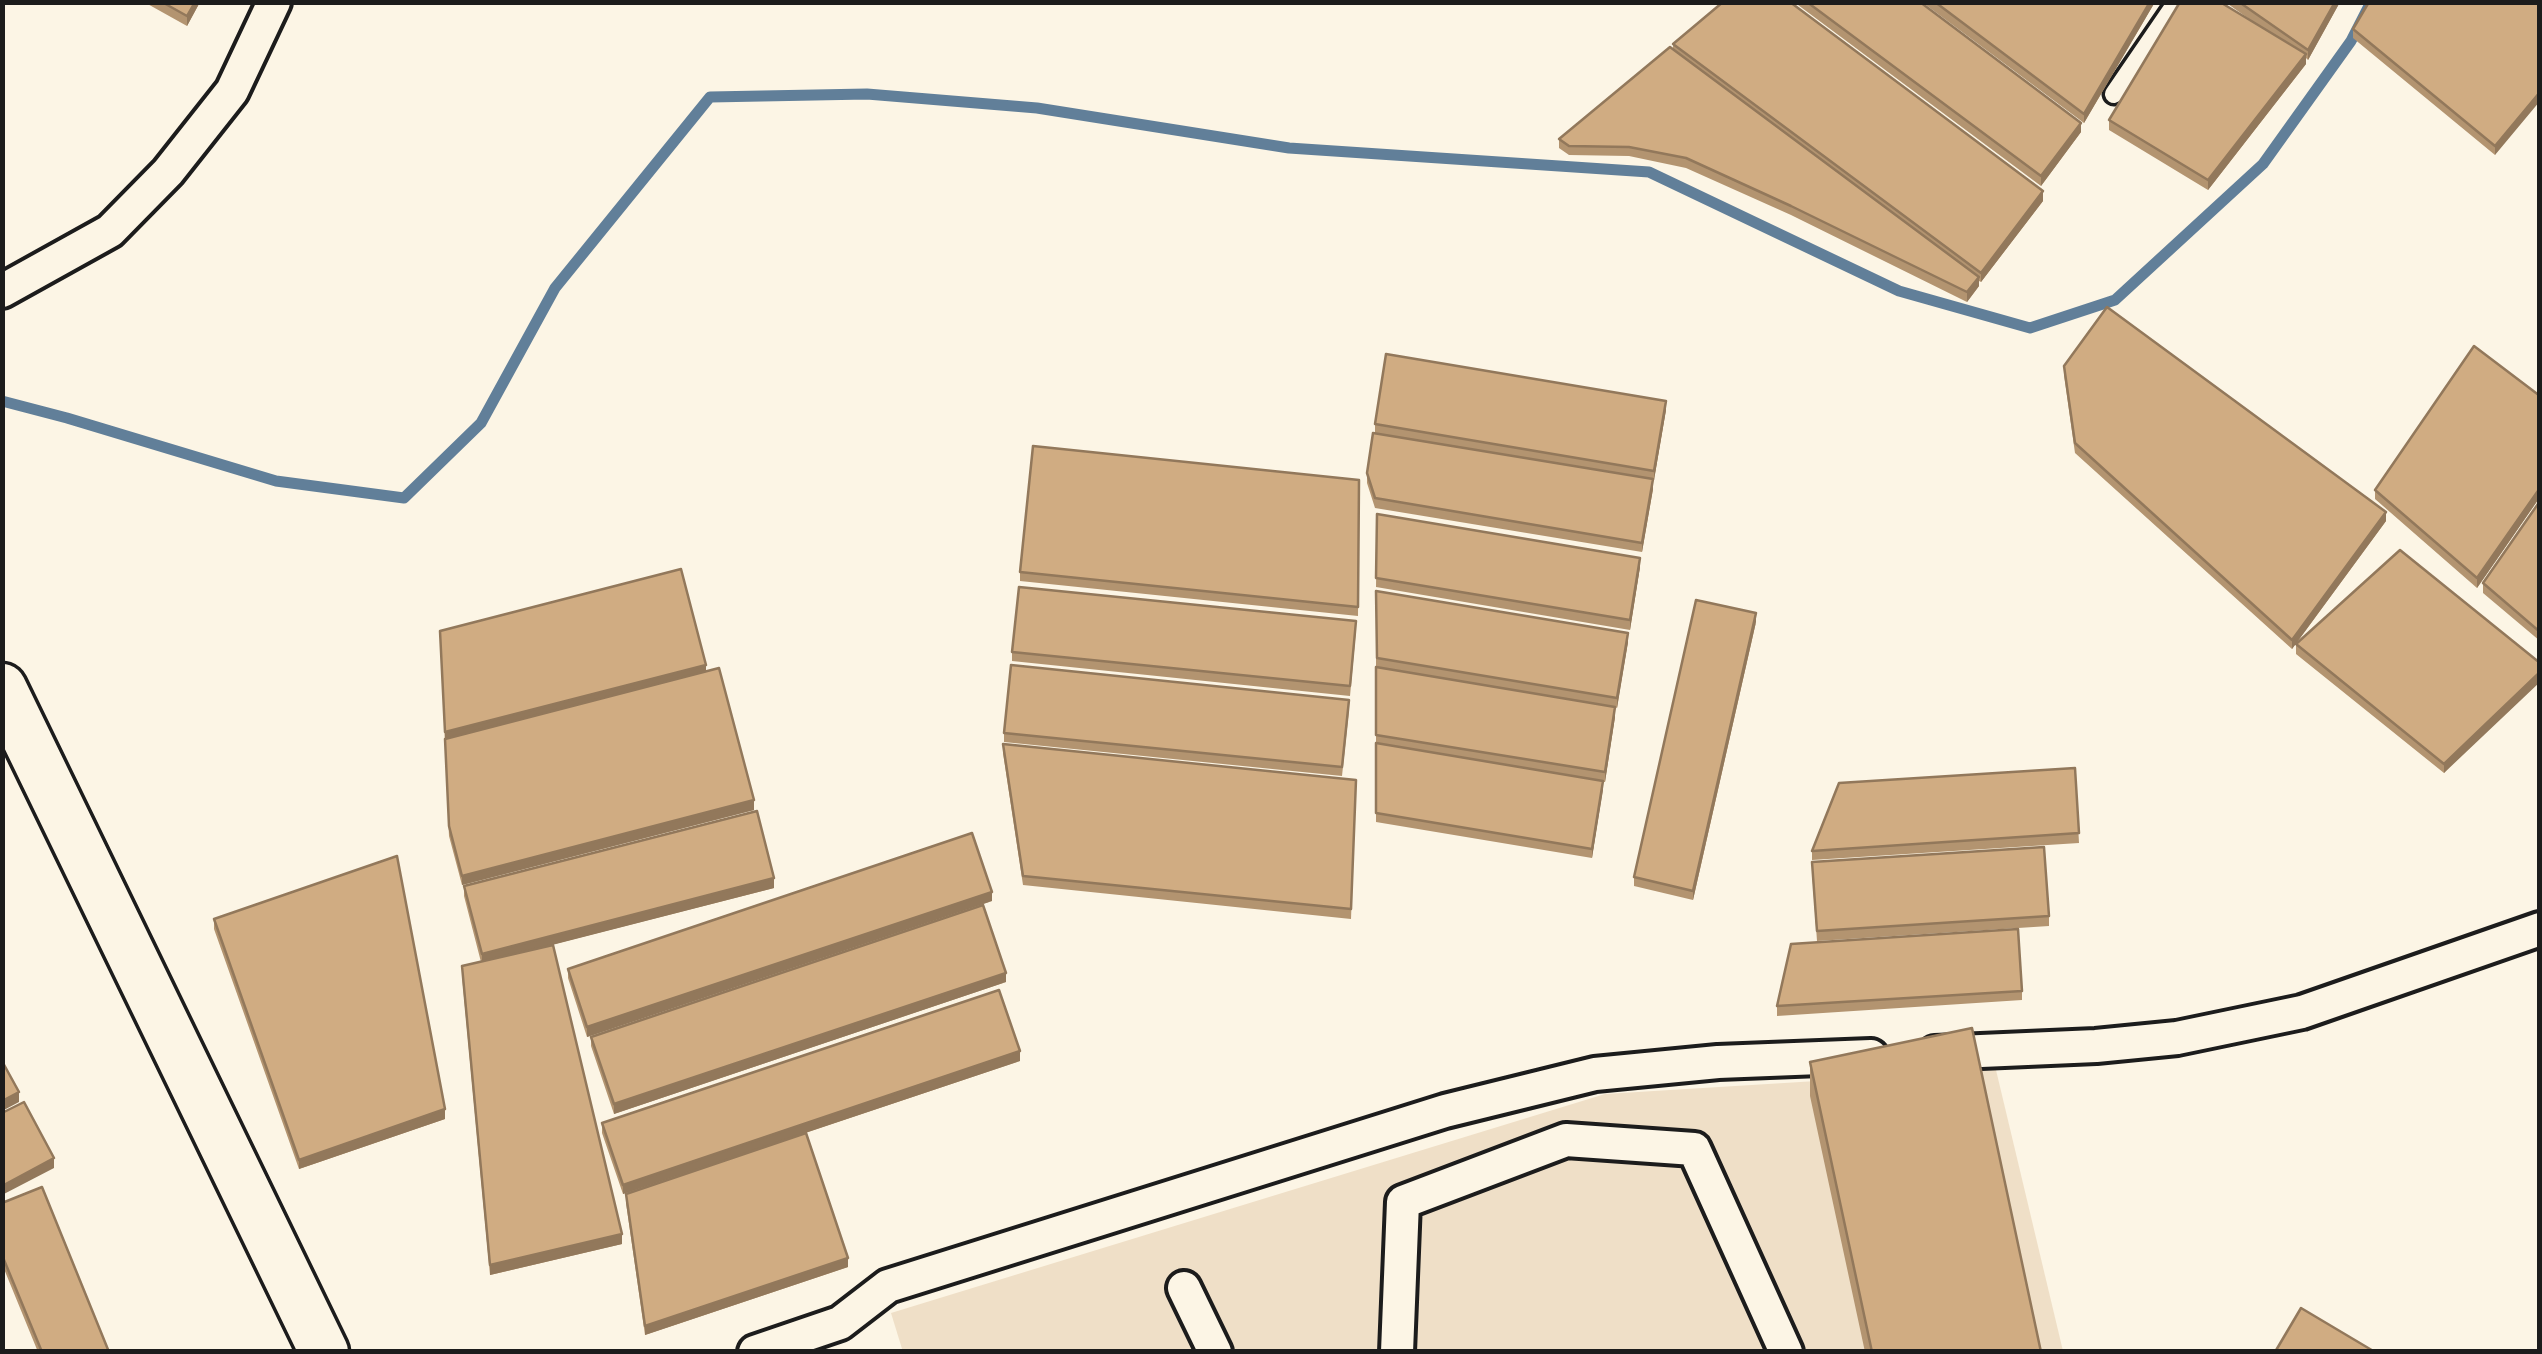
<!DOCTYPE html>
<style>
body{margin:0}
#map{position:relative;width:2542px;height:1354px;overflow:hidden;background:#fcf5e5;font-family:"Playpen Sans",sans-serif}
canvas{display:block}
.frame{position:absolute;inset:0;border:5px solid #1c1c1c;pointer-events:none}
</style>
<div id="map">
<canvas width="2542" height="1354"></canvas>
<div class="frame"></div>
</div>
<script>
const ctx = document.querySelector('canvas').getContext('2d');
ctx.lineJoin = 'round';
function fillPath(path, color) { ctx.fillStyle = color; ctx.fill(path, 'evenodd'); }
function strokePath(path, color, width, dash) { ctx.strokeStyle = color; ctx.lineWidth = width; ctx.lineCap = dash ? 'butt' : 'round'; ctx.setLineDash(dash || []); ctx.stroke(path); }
const built = new Path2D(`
 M1996 1070 2063 1351 903 1352 891 1313 1605 1094Z`);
const stream = new Path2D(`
 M2 401 67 418 276 481 404 498 481 423 555 288 710 97 867 94 1037 108 1289 148 1649 172 1899 291 2030 328 2115 300 2263 164 2351 41 2371 2`);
const lane = new Path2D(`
 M2114 94 2177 2`);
const street = new Path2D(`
 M2 291 110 231 168 172 232 91 274 2
 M1935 1053 2096 1046 2177 1038 2302 1012 2540 929
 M1184 1288 1215 1352
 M755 1352 840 1323 888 1286 1445 1111 1595 1074 1718 1062 1871 1056
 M1397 1352 1403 1202 1566 1140 1694 1149 1786 1352`);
const secondary = new Path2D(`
 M2 688 324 1352`);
const wall = new Path2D(`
 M144 2H200L187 26Z
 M1794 2H1920L2081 132 2041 186Z
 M1922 2H2155L2084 123Z
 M2225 2H2340L2308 60 2306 58V64L2208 190 2109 130V120L2262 28Z
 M2540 2 2495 155 2353 38V29Z
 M1673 44 2043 201 1981 282 1979 281V286L1967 302 1791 215 1686 168 1629 156 1569 155 1559 148V139L1673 50Z
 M2064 366 2386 521 2292 649 2075 453 2064 375Z
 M2540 396V497L2477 588 2375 499V490Z
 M1666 410 1654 480H1653V489L1642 552 1375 508 1367 483V473L1375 433V424Z
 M1359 480 1358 616 1020 581V572Z
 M2540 501V641L2483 593V583Z
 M1377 514 1640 567 1630 630 1376 587Z
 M1376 591 1628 642 1617 708 1615 707V717L1605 782H1603L1592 858 1376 822Z
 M1756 622 1693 900 1634 886V877Z
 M1356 630 1350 696 1012 661V652Z
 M440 631 706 672 754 810 462 885 449 836Z
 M2296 644 2540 663 2444 773 2296 654Z
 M1349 710 1342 776 1004 742V733Z
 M1003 744 1356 780 1351 919 1023 885 1003 753Z
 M2075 768 2079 843 1812 860V851Z
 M1812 871 2049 916V926L1817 941Z
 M464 886 774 888 543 947 622 1244 490 1275 462 976V966L481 962 464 896Z
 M992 901 587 1037 568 978V969Z
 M214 919 445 1119 299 1169 214 929Z
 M1006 982 614 1114 591 1046V1037Z
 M2022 991V1000L1777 1016V1006Z
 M1020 1061 623 1194 602 1133V1123Z
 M1810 1062 2041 1352H1865L1810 1096Z
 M626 1194 848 1267 645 1335 626 1203Z
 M2 1203 109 1352H38L2 1264Z`);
const shadedWall = new Path2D(`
 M195 2H200L187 26V16Z
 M2150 2H2155L2084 123V114Z
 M2335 2H2340L2308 60V50Z
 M2306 54V64L2208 190V180Z
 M2540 92V101L2495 155V146Z
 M2081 123V132L2041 186V176Z
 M2043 191V201L1981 282V273Z
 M1979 277V286L1967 302V292Z
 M1666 401V410L1654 480V471Z
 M1653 479V489L1642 552V543Z
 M2540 488V497L2477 588V578Z
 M2386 512V521L2292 649V640Z
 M1640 558V567L1630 630V620Z
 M1756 613V622L1693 900V891Z
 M1628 633V642L1617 708V698Z
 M706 665V674L445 742V732Z
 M2540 672V682L2444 773V764Z
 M1615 707V717L1605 782V772Z
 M1603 781V790L1592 858V849Z
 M754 800V810L462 885V876Z
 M774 878V888L482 963V954Z
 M992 892V901L587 1037V1027Z
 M1006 973V982L614 1114V1104Z
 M1020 1051V1061L623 1194V1185Z
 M19 1092V1102L2 1111V1101Z
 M445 1109V1119L299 1169V1160Z
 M54 1158V1168L2 1195V1186Z
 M622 1234V1244L490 1275V1265Z
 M848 1258V1267L645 1335V1326Z`);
const building = new Path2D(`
 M162 2H195L187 16Z
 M1723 2H1790L2043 191 1981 273 1673 44Z
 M1807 2H1920L2081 123 2041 176Z
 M1935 2H2150L2084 114Z
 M2180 2H2220L2306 54 2208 180 2109 120Z
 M2239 2H2335L2308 50Z
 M2369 2H2540V92L2495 146 2353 29Z
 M1670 47 1979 277 1967 292 1791 206 1686 158 1629 147 1569 146 1559 139Z
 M2107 307 2386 512 2292 640 2075 443 2064 366Z
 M2474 346 2540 396V488L2477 578 2375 490Z
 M1386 354 1666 401 1654 471 1375 424Z
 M1373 433 1653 479 1642 543 1375 498 1367 473Z
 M1033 446 1359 480 1358 607 1020 572Z
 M2540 501V632L2483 583Z
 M1377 514 1640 558 1630 620 1376 578Z
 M2400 550 2540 663V672L2444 764 2296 644Z
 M681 569 706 665 445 732 440 631Z
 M1019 587 1356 621 1350 686 1012 652Z
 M1376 591 1628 633 1617 698 1377 658Z
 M1696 600 1756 613 1693 891 1634 877Z
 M1011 665 1349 700 1342 767 1004 733Z
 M1376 667 1615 707 1605 772 1376 735Z
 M719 668 754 800 462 876 449 826 445 739Z
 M1376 743 1603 781 1592 849 1376 813Z
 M1003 744 1356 780 1351 909 1023 876Z
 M2075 768 2079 833 1812 851 1839 783Z
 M757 811 774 878 482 954 464 886Z
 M972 833 992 892 587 1027 568 969Z
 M2044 847 2049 916 1817 931 1812 862Z
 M397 856 445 1109 299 1160 214 919Z
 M983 905 1006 973 614 1104 591 1037Z
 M2018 929 2022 991 1777 1006 1791 944Z
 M553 945 622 1234 490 1265 462 966Z
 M999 990 1020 1051 623 1185 602 1123Z
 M1972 1028 2041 1352H1872L1810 1062Z
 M2 1061 19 1092 2 1101Z
 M24 1102 54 1158 2 1186V1113Z
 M806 1133 848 1258 645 1326 626 1194Z
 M42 1187 109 1352H42L2 1255V1203Z
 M2301 1308 2375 1352H2275Z`);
fillPath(built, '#efdfc7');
strokePath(stream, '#617f99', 11);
strokePath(lane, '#1c1c1c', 25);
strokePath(street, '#1c1c1c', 40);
strokePath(secondary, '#1c1c1c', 55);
strokePath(lane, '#fcf5e5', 18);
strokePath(street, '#fcf5e5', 32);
strokePath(secondary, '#fcf5e5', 48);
fillPath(wall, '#b39470');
fillPath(shadedWall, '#92785b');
fillPath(building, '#d0ac82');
strokePath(building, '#92785b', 2.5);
</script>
